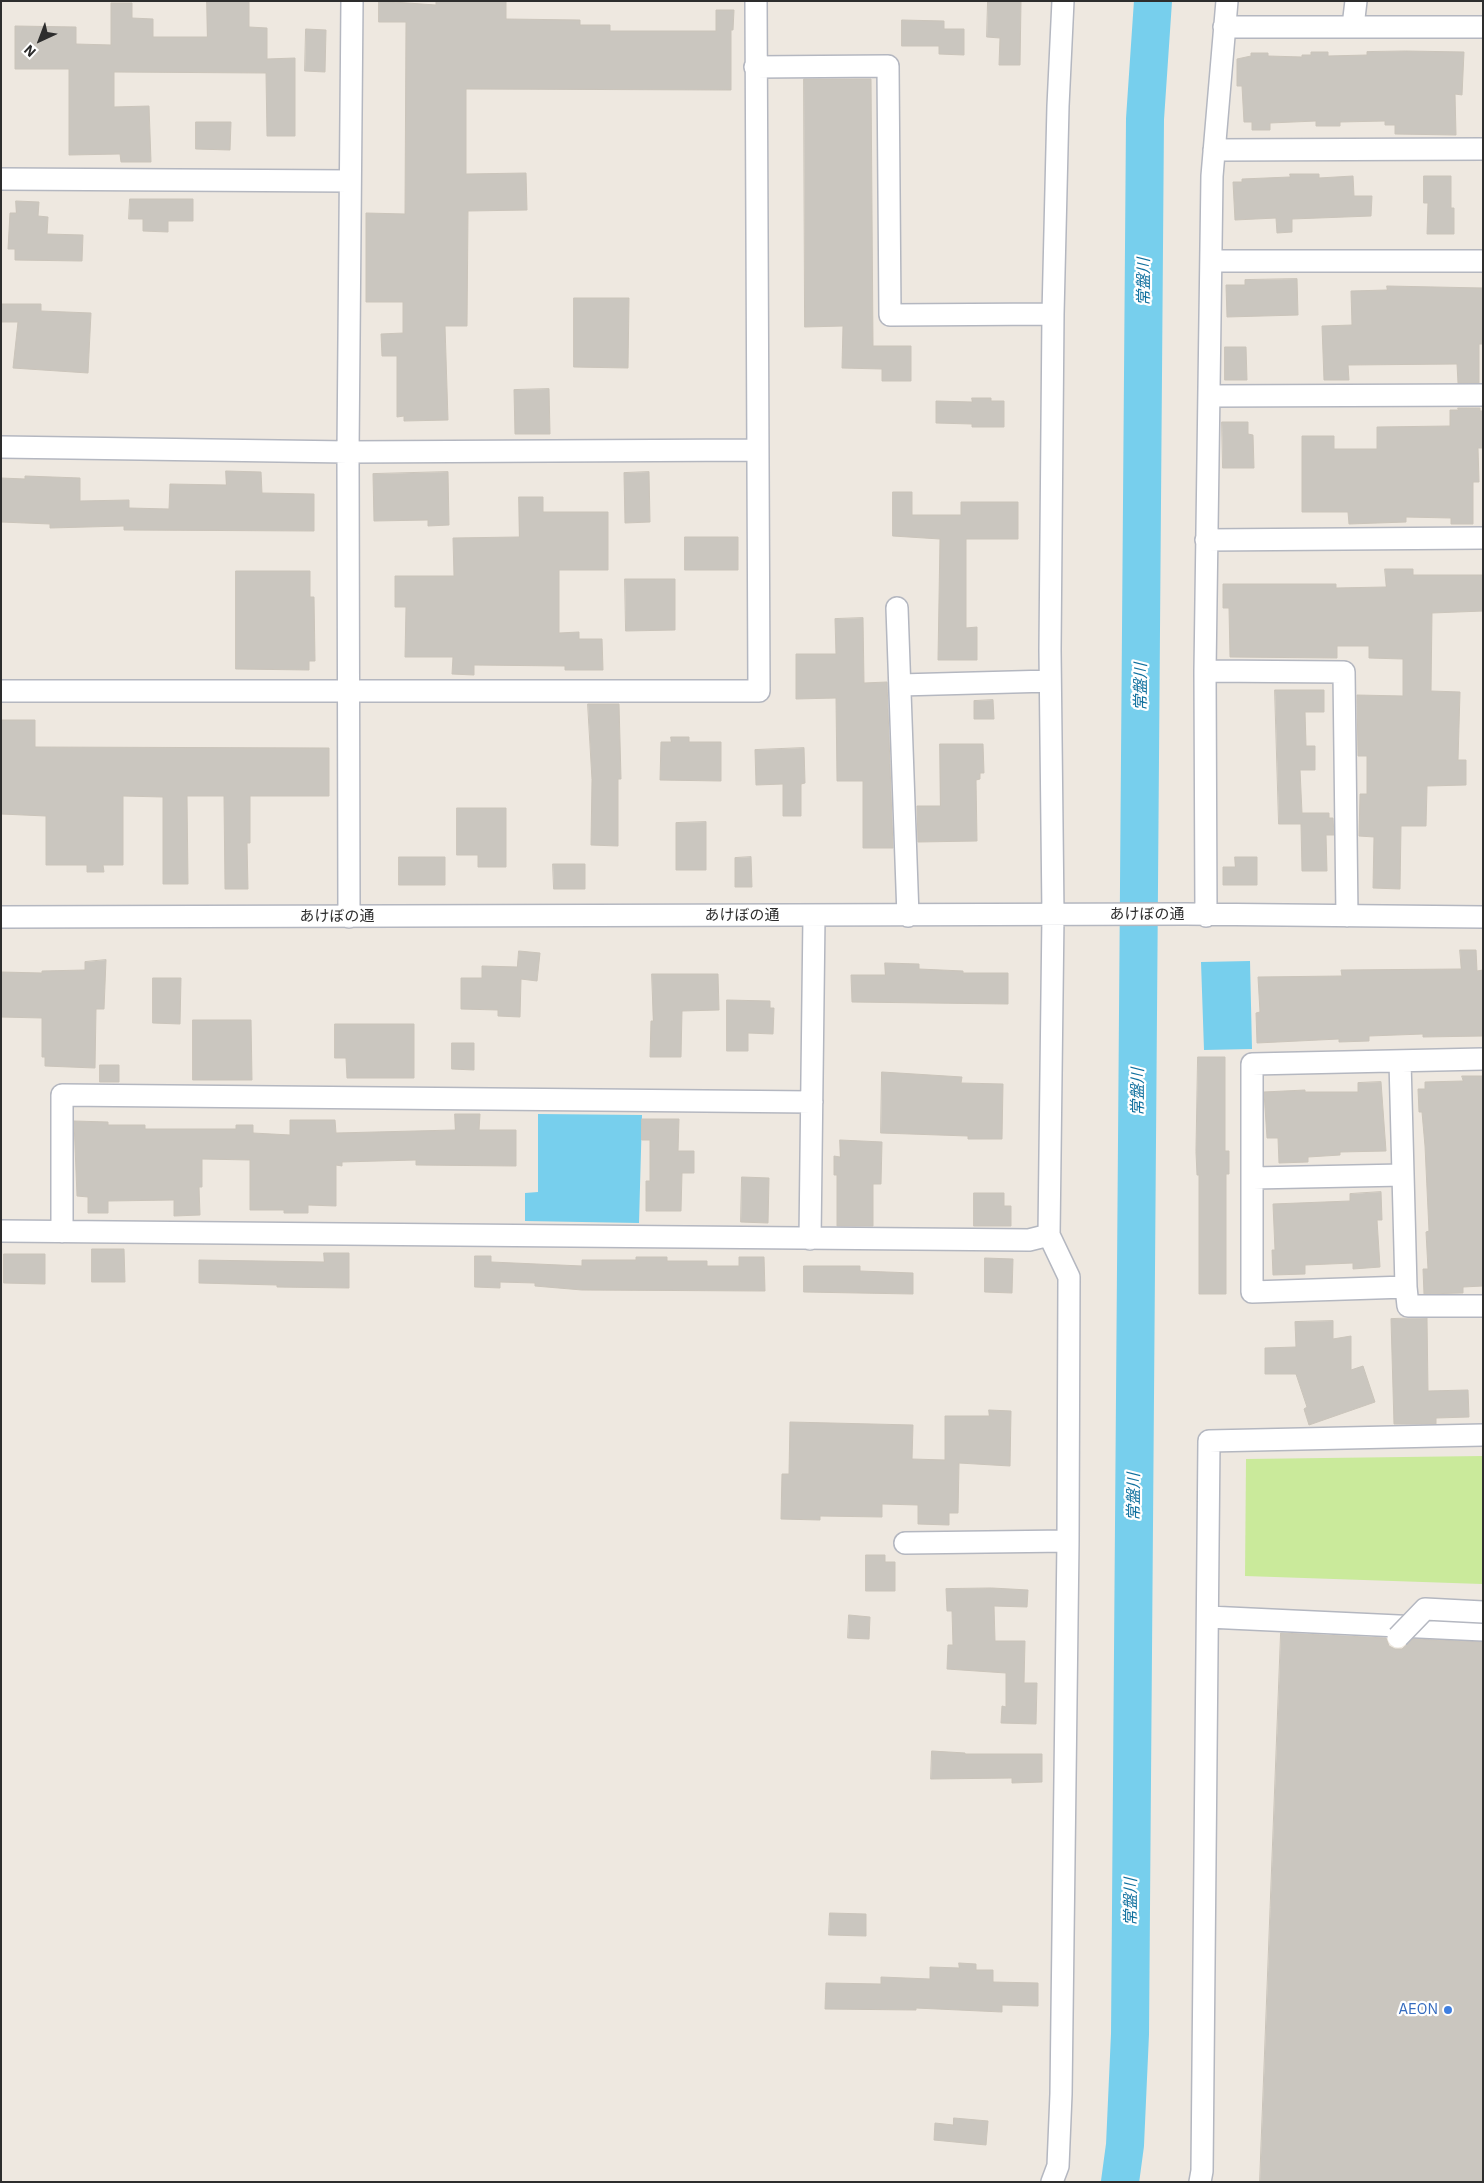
<!DOCTYPE html>
<meta charset="utf-8">
<style>
body{margin:0}
#map{position:relative;width:1484px;height:2183px;overflow:hidden;background:#eee8e0;font-family:"IBM Plex Sans",sans-serif}
canvas{display:block}
.frame{position:absolute;inset:0;border:2px solid #2d2d2d;pointer-events:none}
.north{position:absolute;left:15px;top:15px;width:50px;height:50px;-webkit-text-stroke:4px #fff;paint-order:stroke;rotate:223deg;font-size:14px;font-weight:700;line-height:20px;text-align:center;color:#2d2d2d}
.north::after{content:'';display:block;margin:auto;width:18px;height:22px;background:#2d2d2d;clip-path:polygon(50% 0,100% 100%,50% 72%,0 100%)}
</style>
<div id="map">
<canvas width="1484" height="2183"></canvas>
<div class="frame"></div>
<div class="north">N</div>
</div>
<script>
const ctx = document.querySelector('canvas').getContext('2d');
ctx.lineJoin = 'round';
function fillPath(path, color) { ctx.fillStyle = color; ctx.fill(path, 'evenodd'); }
function strokePath(path, color, width, dash) { ctx.strokeStyle = color; ctx.lineWidth = width; ctx.lineCap = dash ? 'butt' : 'round'; ctx.setLineDash(dash || []); ctx.stroke(path); }
function label(font, color, halo, rows, align = 'center') {
  ctx.font = font + ' "IBM Plex Sans","Noto Sans JP",sans-serif'; ctx.lineWidth = 4.5; ctx.setLineDash([]); ctx.textBaseline = 'middle'; ctx.strokeStyle = halo; ctx.fillStyle = color; for (const [text, x, y, turn = 0] of rows) {
    ctx.save(); ctx.translate(x, y); ctx.rotate((+turn || 0) * Math.PI / 180); ctx.textAlign = isNaN(turn) ? turn : align; if (halo) ctx.strokeText(text, 0, 0); ctx.fillText(text, 0, 0); ctx.restore();
  }
}
const pitch = new Path2D(`
 M1483 1456 1482 1584 1245 1576 1246 1459Z`);
const water = new Path2D(`
 M1250 961 1252 1049 1204 1050 1201 962Z
 M538 1114 642 1115 639 1223 525 1221V1193L538 1192Z`);
const river = new Path2D(`
 M1120 2182 1125 2145 1130 2034 1145 119 1153 1`);
const building = new Path2D(`
 M207 1H249V27L267 28V59L295 58V136H267L266 73 114 72V107L149 106 151 162H121L120 154 69 155V69H15V26L76 27V44L111 45V3H132V18L153 19V37H207Z
 M379 1 436 5V1H506V19L580 20V25H610V31H716V10H734L733 30H731V90L466 89V174L526 173 527 210 468 211 467 326H445L448 420 404 421V416L397 417V356H382L381 334 403 333V302H366V213L405 214 406 22H379Z
 M988 1H1021L1020 65H999L1000 38 987 37Z
 M902 20 944 21V29H964V55L939 54V46H902Z
 M306 29 326 30 325 72 305 71Z
 M1406 51 1464 52 1462 95 1455 94 1456 135 1395 134V125H1385V121L1340 122V126H1316V121L1270 123V130H1252V122H1244L1242 86H1237V59L1251 56V53H1268V56L1302 57V55H1311V52H1328V56L1367 55V52Z
 M804 79H871L873 346H911V381H882V369L842 368 843 326 805 327Z
 M196 122H231L230 150 196 149Z
 M1290 174H1319V178L1353 176 1354 196H1372L1371 216 1292 219V232L1277 233 1276 218 1235 220 1233 182H1242V179L1290 177Z
 M1424 176H1451V208H1454V234H1427L1428 203H1424Z
 M130 199H193V221H168V232L143 231V219H129Z
 M16 201 39 202 38 216 48 217 47 234 83 235 82 261 15 260V249H8L10 213H16Z
 M1297 279 1298 315 1227 317 1226 285H1245V280Z
 M1387 286 1483 288 1482 344H1479V383H1458L1457 364 1348 365 1349 380H1324L1322 326 1352 325 1351 291 1387 290Z
 M574 298H629L628 368 574 367Z
 M2 304H41V311L91 313 88 373 13 368 18 322H2Z
 M1225 347H1246L1247 380H1225Z
 M549 389 550 434H515L514 390Z
 M972 398H991V401H1004V427H972V424L936 423V401L972 402Z
 M1458 408H1480V411H1483V448H1478L1479 482H1473V524H1451V518L1406 517V522L1349 524 1348 512H1302V436H1334V449H1377V427L1450 426V410H1458Z
 M1222 422H1248V434L1253 435 1254 468H1223Z
 M226 471 261 472 262 493 314 494V531L124 530V526L50 528V524L1 522V478L25 479V476L80 478V501L129 500V508L169 509 170 484 226 485Z
 M448 472 449 525 428 526V520L374 521 373 474Z
 M649 472 650 522 625 523 624 473Z
 M893 492H912V515H961V502H1018V539H966V628L977 627V660H938L940 539 893 536Z
 M519 497H543V512H608V570H559V633L579 632V639H602L603 670H565V666L474 665V675L452 674 453 657H405L406 607H395V576H454L453 538 519 537Z
 M685 537H738V570H685Z
 M1385 569H1413V575H1483V611L1432 613 1431 691 1460 692 1458 760H1466V785L1427 786 1426 826H1401L1400 889 1373 888 1374 837 1359 836 1360 794H1367V756H1358L1357 695 1403 696V659L1369 658V646H1337V658L1230 657 1229 608H1223V584H1336V588L1386 587Z
 M236 571H310V597H314L315 661H309V670L236 669Z
 M625 579H675V630L626 631Z
 M863 618 864 683 887 682 893 848H863V781H837L836 698 796 699V654H836L835 619Z
 M1275 690H1324V712H1305L1306 746H1315V770H1300L1302 813H1329V818H1333L1334 835H1326L1327 871H1302L1301 824H1279Z
 M993 700 994 719H974V701Z
 M588 704H619L621 779H618V846L591 845 592 780Z
 M1 720H35V747L329 748V796H250V843H247L248 889H225L224 796H187L188 884H163V797L123 796V865H103L104 872H87V865H46V816L1 814Z
 M671 737H689V742H721V781L660 780 661 742H671Z
 M940 744H983L984 773H980V779L976 780 977 841 918 842 917 806H940Z
 M804 748 805 783 801 784V816H783V784L756 785 755 750Z
 M457 808H506V867H478V855H457Z
 M706 822V870H676V823Z
 M399 857H445V885H399Z
 M751 857 752 887H735V858Z
 M1235 857H1257V885H1223V867H1235Z
 M553 864H585V889H554Z
 M1460 950H1476L1477 971 1483 970V1036L1423 1037V1034L1369 1036V1041L1339 1042V1039L1257 1043 1256 1013 1260 1012 1258 977 1342 976 1341 970 1461 969Z
 M519 951 540 953 537 981 521 979 520 1017 498 1016V1010L461 1009V978H482V966L517 967Z
 M106 960 104 1009H96L95 1068 45 1066V1057H42V1018L1 1017V972L42 973V971L85 970V962Z
 M885 963 919 964V969L963 971V973H1008V1004L852 1002 851 975H885Z
 M652 974H718L719 1010 682 1011 681 1057H650L651 1021H653Z
 M153 978H181L180 1024 153 1023Z
 M727 1000 770 1001V1008H774L773 1034 748 1033V1051H727Z
 M193 1020H251L252 1080H193Z
 M335 1024H414V1078H347L346 1058H335Z
 M452 1043H474V1070L452 1069Z
 M1198 1057H1225V1151H1229V1174H1226V1294H1199V1175H1197L1196 1152Z
 M100 1065H119V1082H100Z
 M882 1072 962 1077 961 1083 1003 1084 1002 1139H968V1136L881 1133Z
 M1462 1076H1483V1286L1463 1287V1293L1424 1294 1423 1269H1428L1426 1232 1429 1231 1425 1146 1422 1112H1419L1418 1089H1425V1082L1463 1081Z
 M1381 1082 1386 1151 1340 1152V1155L1308 1157V1162L1279 1163 1278 1138H1267L1264 1092 1305 1090V1092H1358V1083Z
 M455 1114H480L479 1130H516V1166L416 1165V1160L342 1162V1166L336 1165V1206L308 1205V1213H284V1210H250V1160L202 1159V1187H199L200 1215 174 1216V1200L108 1201V1213H88V1197L77 1196 74 1121 108 1122V1125H145V1129H236V1125H253V1133L290 1135V1120H335L336 1133 455 1130Z
 M642 1119H679L678 1151H694V1173H682L681 1211H646V1181H650V1140H642Z
 M840 1140 882 1142 881 1184H873V1226H837V1175H834V1156L840 1157Z
 M742 1177 769 1178 768 1223 741 1222Z
 M1381 1192 1382 1220H1377L1380 1267 1353 1269V1263L1305 1265V1274L1273 1275 1272 1250H1275L1273 1204 1350 1201V1194Z
 M974 1193H1004V1206H1011V1226H974Z
 M92 1249H124L125 1282H92Z
 M324 1253H349V1288L277 1287V1285L199 1283V1260L324 1262Z
 M4 1254H45V1284L4 1283Z
 M475 1256H491V1262L582 1266V1260H636V1257H667V1261H707V1266H739V1257H764L765 1291 582 1290 535 1286V1283L500 1282V1288L475 1287Z
 M985 1258 1013 1259 1012 1293 985 1292Z
 M804 1266H860V1271L913 1273V1294L804 1292Z
 M1427 1318 1428 1391 1468 1390 1469 1417 1436 1418V1424H1394L1391 1319Z
 M1333 1321V1339L1351 1336V1370L1363 1366 1375 1402 1309 1425 1304 1409 1307 1407 1296 1374H1265V1348L1296 1347 1295 1322Z
 M989 1410 1011 1411 1010 1466 959 1463 958 1513H949V1525L918 1524V1505L882 1504V1517L820 1516V1520L781 1519 782 1474H789L790 1422 913 1425 912 1459 945 1460V1416H989Z
 M866 1555H885V1562H895V1591H866Z
 M992 1588 1028 1590 1027 1607 994 1606 995 1641H1025L1024 1683H1037L1036 1724 1001 1723 1002 1706 1006 1707V1673L947 1669 948 1645H953L952 1611H947L946 1589Z
 M849 1615 870 1617 869 1639 848 1638Z
 M1281 1633 1386 1638 1389 1646 1395 1649H1402L1413 1639 1483 1642V2182H1260Z
 M932 1751 965 1753V1754H1042V1782L1012 1783V1778L931 1779Z
 M830 1913 866 1914V1936L829 1935Z
 M959 1963 976 1964V1970H993V1982L1038 1983V2006L1002 2005V2012L916 2008V2010L825 2009 826 1983 881 1984V1977L930 1979V1967L959 1968Z
 M954 2118 988 2121 986 2145 934 2140 935 2123 953 2125Z`);
const minor = new Path2D(`
 M1353 26 1356 1
 M1224 27H1483
 M755 67 888 66 890 315 1053 314
 M1214 150 1483 149
 M1 179 350 181
 M1211 261H1483
 M1209 396 1483 395
 M1 447 348 452 757 450
 M1206 540 1483 538
 M897 608 908 916
 M1205 671 1344 672 1347 916
 M900 685 1050 681
 M1 691H759L756 1
 M1206 916 1205 671 1212 176 1227 1
 M1 917 1186 914 1483 917
 M349 917 348 452 352 1
 M1483 1059 1252 1064V1292L1406 1287 1408 1306H1483
 M1400 1061 1406 1287
 M1253 1178 1403 1175
 M1 1231 1029 1240 1049 1235
 M62 1232V1095L812 1102
 M810 1239 814 916
 M905 1543 1068 1541
 M1208 1617 1483 1630
 M1052 2182 1058 2166 1061 2094 1068 1541 1069 1277 1049 1235 1053 915 1050 650 1053 314 1058 106 1063 1
 M1200 2182 1202 2171 1209 1441 1483 1435`);
const minorBridge = new Path2D(`
 M1398 1637 1425 1609 1483 1612`);
const markers = [
 [1448,2010,5,"#3f7fe0"]
];
const streetNames = [
 ["あけぼの通",1147,915],
 ["あけぼの通",742,916],
 ["あけぼの通",337,917]
];
const shopNames = [
 ["AEON",1438,2010]
];
const waterNames = [
 ["常盤川",1144,282,-90],
 ["常盤川",1141,687,-90],
 ["常盤川",1138,1092,-90],
 ["常盤川",1134,1497,-90],
 ["常盤川",1131,1902,-90]
];
fillPath(pitch, '#caea9b');
fillPath(water, '#77cfed');
strokePath(river, '#77cfed', 38);
fillPath(building, '#cac6bf');
strokePath(building, '#cac4ba', 1);
strokePath(minor, '#b4b7c0', 24);
strokePath(minor, '#fff', 21);
strokePath(minorBridge, '#b4b7c0', 24, []);
strokePath(minorBridge, '#fff', 21);
for (const [x, y, r, color] of markers) { const dot = new Path2D(); dot.arc(x, y, r, 0, 2 * Math.PI); ctx.fillStyle = color; ctx.fill(dot); strokePath(dot, '#fff', 2); }
label('15px', '#2d2d2d', '#fff', streetNames);
label('15px', '#366cbe', '#fff', shopNames, 'right');
label('italic 16px', '#10709e', '#fff', waterNames);
</script>
